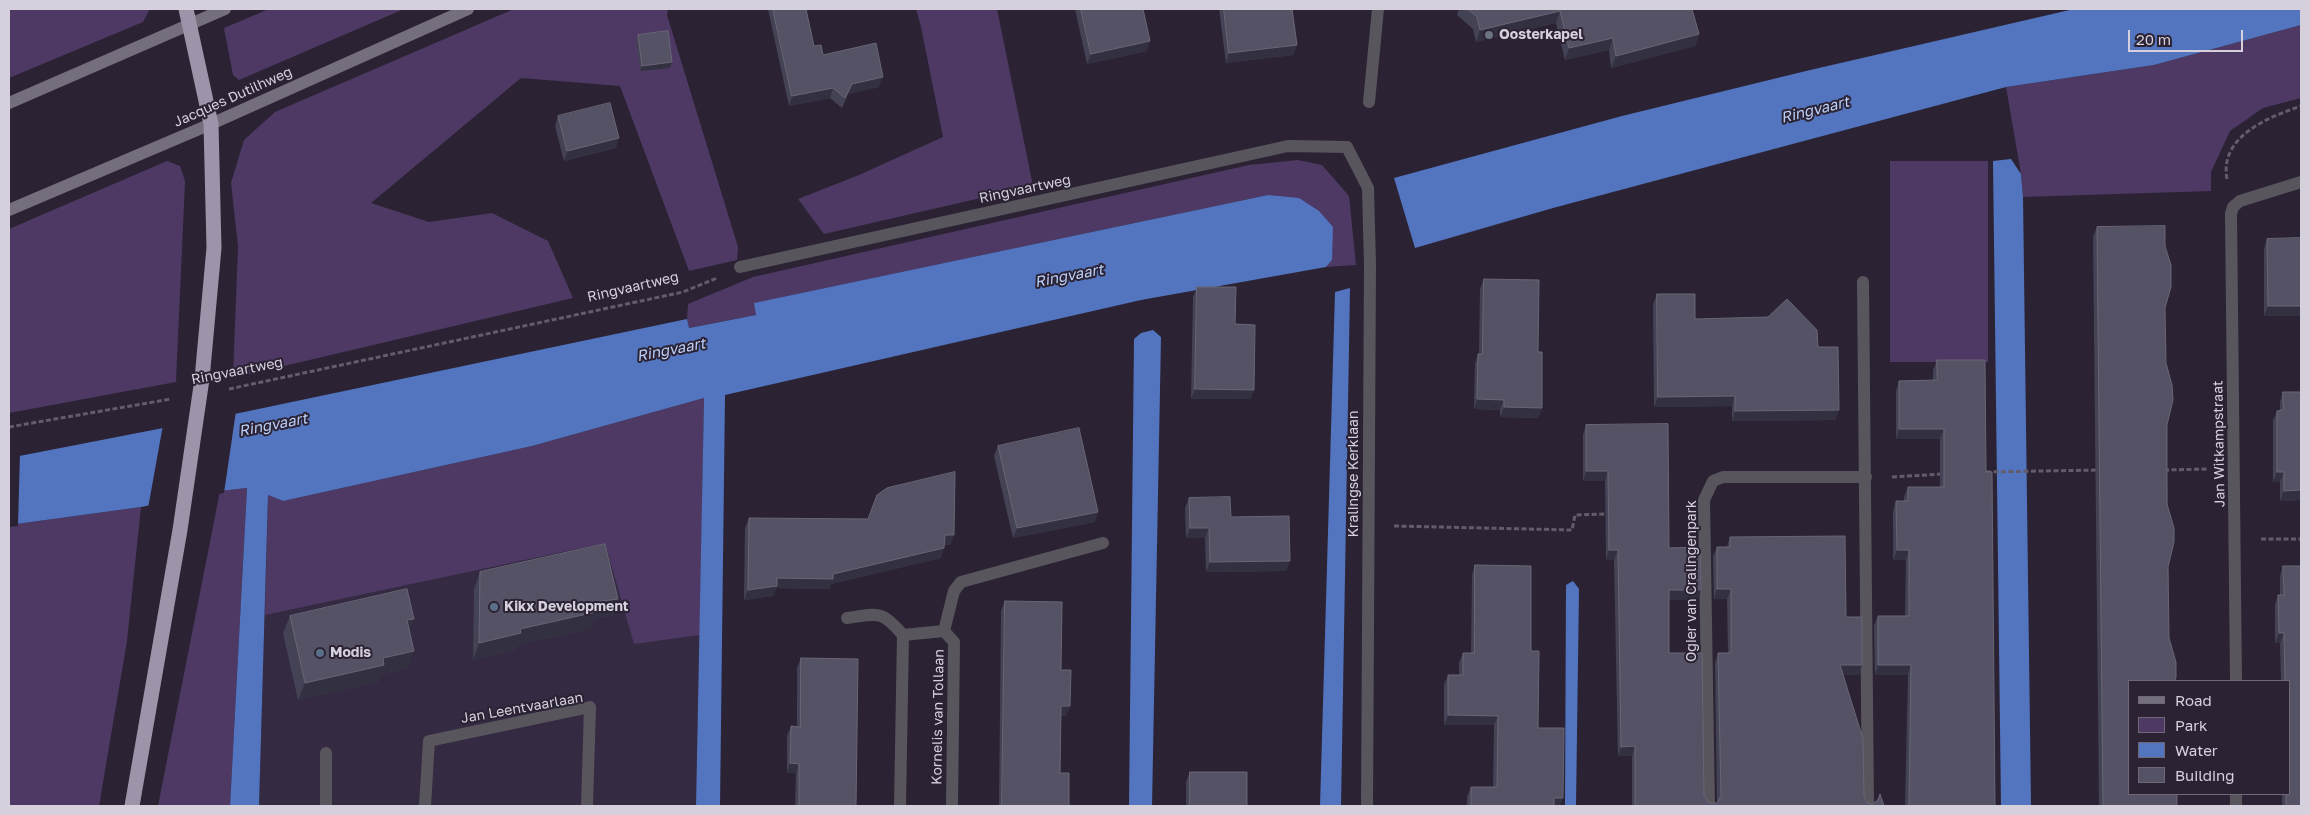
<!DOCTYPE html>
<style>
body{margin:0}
#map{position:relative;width:2310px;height:815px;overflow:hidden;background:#2b2334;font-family:"Golos Text",sans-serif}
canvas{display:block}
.frame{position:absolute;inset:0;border:10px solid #d5d0dc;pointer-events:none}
.legend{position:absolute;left:2128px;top:680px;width:162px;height:115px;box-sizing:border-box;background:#2b2334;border:1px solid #6f6877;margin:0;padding:6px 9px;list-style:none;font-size:15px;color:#d5d0dc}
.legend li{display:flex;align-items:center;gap:10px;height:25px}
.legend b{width:25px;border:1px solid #6f6877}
.scale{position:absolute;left:2128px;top:30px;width:115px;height:22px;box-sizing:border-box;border:2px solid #d5d0dc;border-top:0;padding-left:6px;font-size:15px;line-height:18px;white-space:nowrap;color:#d5d0dc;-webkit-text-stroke:4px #2b2334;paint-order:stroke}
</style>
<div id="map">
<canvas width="2310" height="815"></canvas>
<div class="frame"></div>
<ul class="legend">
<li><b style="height:6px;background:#756e7c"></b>Road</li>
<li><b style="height:14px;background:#4d3964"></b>Park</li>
<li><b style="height:14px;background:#5375c0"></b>Water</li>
<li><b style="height:14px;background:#545264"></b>Building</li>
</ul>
<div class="scale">20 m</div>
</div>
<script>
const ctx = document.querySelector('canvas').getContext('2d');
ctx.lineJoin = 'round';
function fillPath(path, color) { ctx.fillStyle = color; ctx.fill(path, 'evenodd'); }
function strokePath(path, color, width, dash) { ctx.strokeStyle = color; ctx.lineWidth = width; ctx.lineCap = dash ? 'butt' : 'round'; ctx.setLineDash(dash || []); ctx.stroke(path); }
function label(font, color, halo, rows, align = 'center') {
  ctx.font = font + ' "Golos Text",sans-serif'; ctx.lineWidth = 4; ctx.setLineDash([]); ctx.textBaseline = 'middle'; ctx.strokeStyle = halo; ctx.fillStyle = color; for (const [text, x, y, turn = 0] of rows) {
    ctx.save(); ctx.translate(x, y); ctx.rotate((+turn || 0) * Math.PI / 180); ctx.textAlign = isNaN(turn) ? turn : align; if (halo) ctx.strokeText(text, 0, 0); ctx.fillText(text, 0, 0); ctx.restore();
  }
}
const built = new Path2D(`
 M704 398 696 806H259L268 495 283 501 532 446Z`);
const green = new Path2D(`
 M9 9H150L143 22 9 78Z
 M269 9H404L239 80 233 75 224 28Z
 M514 9H668L667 15 738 247 737 260 689 271 620 86 521 78 371 203 429 222 492 213 548 241 573 298 233 378 238 246 231 183 244 140 275 112Z
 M916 9H997L1033 186 824 234 798 199 859 175 943 137 921 27Z
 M2301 25V98L2263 108 2230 131 2211 172V191L2023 197 2021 174 2006 87 2154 65Z
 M1298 160 1322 165 1349 196 1356 265 1326 267 1332 260 1268 195 755 303 756 315 688 328 687 319 688 304 753 277 1249 165Z
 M167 161 180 166 185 181 176 382 9 413V229Z
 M1890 161H1988V362H1890Z
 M704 398 700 635 634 644 605 543 265 615 268 495 283 501 532 446Z
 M247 488 230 806H158L220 491Z
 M141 507 127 641 99 806H9V525Z`);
const water = new Path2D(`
 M2074 9H2301V25L2154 65 2006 87 1553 208 1415 248 1394 178 1622 116 1806 71Z
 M2011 159 2021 174 2023 197 2031 806H2001L1993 161Z
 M1268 195 1299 198 1319 211 1333 227 1332 260 1326 267 1141 300 725 395 720 806H696L704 398 532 446 283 501 268 495 259 806H230L247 488 220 491 141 507 9 525V458L230 415 687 319 689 328 756 315 754 303Z
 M1350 288 1341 806H1320L1335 292Z
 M1153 330 1161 337 1152 806H1129L1134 339 1141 333Z
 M1573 581 1579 589 1576 806H1565L1566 585Z`);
const pier = new Path2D(`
 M236 411 224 493 148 508 163 425Z
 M20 453 18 526 9 527V455Z`);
const path = new Path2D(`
 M2227 179C2219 136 2269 117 2301 106
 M229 389 683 292 717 278
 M9 427 171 399
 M2164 470 2208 469
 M1986 472 2098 470
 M1892 477 1943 474
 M1394 526 1572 530 1575 515 1608 514
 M2261 539H2301`);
const lane = new Path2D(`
 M847 618C878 614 881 609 903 635
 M944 631 954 591 961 582 1103 543
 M326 806V753`);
const street = new Path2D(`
 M1369 102 1378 9
 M740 267 1288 146 1347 147 1368 188 1370 265 1367 806
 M1863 282 1868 806
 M2236 681 2231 214 2233 207 2240 201 2301 182
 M2236 794V806
 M425 806 429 741 590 707 587 806
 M900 806 903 635 944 631 954 642 952 806
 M1709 806 1704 500 1713 481 1723 477H1866`);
const secondary = new Path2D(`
 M9 103 225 9
 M9 210 211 124 468 9`);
const highway = new Path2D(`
 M132 806 180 530 202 379 214 248 211 124 186 9`);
const wall = new Path2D(`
 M768 9H806L814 46 823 55 879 87 848 94 842 108 830 98 789 106Z
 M1075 9H1143L1147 51 1087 64Z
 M1219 9H1292L1297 45 1293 55 1226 63Z
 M1459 9H1692L1699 34 1695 46 1611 68 1609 50 1565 60 1556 23 1476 42 1473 29 1457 15Z
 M638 35 672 62 670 68 640 71 636 40Z
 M558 116 616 148 564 161 555 126Z
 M2097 227 2165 308 2169 638 2129 681 2177 806H2099L2093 237Z
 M2301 238V316H2264V249L2267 239Z
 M1484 279 1538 352 1542 408 1538 418 1500 417V410L1474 409 1475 364 1478 354H1479L1480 289Z
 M1197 287 1235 324 1254 390 1250 399H1191L1193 297Z
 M1657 294 1695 319 1818 347 1839 410 1835 420 1732 421V406L1654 407 1653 304Z
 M1937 360 1986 472 1995 806H1905L1908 675H1875L1874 626 1878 616H1905L1906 560H1893V511L1896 501H1904V497L1908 487H1940V439H1896V391L1899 381 1933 380V370Z
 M2283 392H2301V500L2280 501V482H2273V421L2277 411H2280V402Z
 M1586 425 1669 548 1698 600H1669V653L1704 796 1709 803H1717L1715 663 1718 653H1728L1727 599H1714L1713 557 1717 547H1727L1730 537 1846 617 1862 665 1859 675H1843L1864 797 1867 803 1872 804 1877 801 1880 794 1884 806H1632V756H1618L1614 560H1606L1605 481H1583V435Z
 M998 446 1095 522 1013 538 994 456Z
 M1189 498 1231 517 1290 561 1286 571 1206 572 1205 538H1186L1185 508Z
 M749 518 954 535 950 545H944L941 558 831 584 829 589 776 588 773 596 744 600 745 528Z
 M1475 565 1531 651 1538 728 1560 806H1467V797L1471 787H1493L1494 725H1444V685L1448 675H1459V663L1463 653H1471L1472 575Z
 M2283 566 2301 806H2282V794H2289V681H2281L2280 643H2275V605L2278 595H2280V576Z
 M480 572 618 599 612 616 594 618 590 629 517 645 515 650 473 660 474 589Z
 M1005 601 1061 670 1070 706 1066 716H1061L1060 773 1069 806H999L1001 611Z
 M290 616 410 631 408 668 381 674 378 682 298 700 283 633Z
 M801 658 856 806H795L796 773H787V736L791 726H797V668Z
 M1190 772 1247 806H1186V782Z`);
const shadedWall = new Path2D(`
 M1776 9H1784L1775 11Z
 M1560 11 1556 23 1476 42 1480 30Z
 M1699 34 1695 46 1611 68 1616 56Z
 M1613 38 1609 50 1565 60 1569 48Z
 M1150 41 1147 51 1087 64 1091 54Z
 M1297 45 1293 55 1226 63 1229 53Z
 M672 62 670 68 640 71 642 66Z
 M883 77 879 87 848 94 842 108 852 84Z
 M833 88 830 98 789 106 792 96Z
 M619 138 616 148 564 161 567 151Z
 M2268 306H2301V316H2264Z
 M1195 389 1254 390 1250 399H1191Z
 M1735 396 1732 406 1654 407 1658 397Z
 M1477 399 1504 400 1500 410 1474 409Z
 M1504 407 1542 408 1538 418 1500 417Z
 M1839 410 1835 420 1732 421 1735 411Z
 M1899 429H1944L1940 439H1896Z
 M1586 471H1608L1605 481H1583Z
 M2277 472H2284L2280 482H2273Z
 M2301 490V500L2280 501 2284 491Z
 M1098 512 1095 522 1013 538 1017 528Z
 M1190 528H1209L1205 538H1186Z
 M945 535H954L950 545H941Z
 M944 548 941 558 831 584 829 589 776 588 773 596 744 600 748 590 777 578 833 574Z
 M1609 550H1618L1614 560H1606Z
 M1897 550H1909L1906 560H1893Z
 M1290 561 1286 571 1206 572 1210 562Z
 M1717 589H1731L1727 599H1714Z
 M1669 590H1701L1698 600H1665Z
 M618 599 612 616 594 618 590 629 517 645 515 650 473 660 479 643 596 602Z
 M414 619 408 636 407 620Z
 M2279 633H2284L2280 643H2275Z
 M414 651 408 668 381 674 378 682 298 700 305 683 383 658Z
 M1840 665H1862L1859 675H1837Z
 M1878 665H1911L1908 675H1875Z
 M1061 706H1070L1066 716H1058Z
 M1448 715 1498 716 1494 725H1444Z
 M1635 746 1632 756H1618L1621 747Z
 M790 763 799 764 796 773H787Z
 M1554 798H1563L1560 806H1551Z`);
const building = new Path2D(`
 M773 9H806L814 46 821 45 823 55 876 43 883 77 852 84 845 98 833 88 792 96Z
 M1081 9H1143L1150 41 1091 54Z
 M1224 9H1292L1297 45 1229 53Z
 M1468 9H1692L1699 34 1616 56 1613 38 1569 48 1560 11 1480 30 1477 17Z
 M668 31 672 62 642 66 638 35Z
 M610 103 619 138 567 151 558 116Z
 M2165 226V246L2171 265V287L2165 308 2166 363 2172 385 2173 400 2167 425V504L2174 528V542L2168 567 2169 638 2176 662V677L2175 681H2129V794H2177V806H2103L2097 227Z
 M2301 238V306H2268L2267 239Z
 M1484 279 1539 280 1538 352H1542V408L1504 407V400L1477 399 1478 354H1482Z
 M1197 287H1236L1235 324 1255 325 1254 390 1195 389Z
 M1657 294H1695V319L1768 317 1787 299 1817 330 1818 347H1838L1839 410 1735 411V396L1658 397Z
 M1937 360H1985L1986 472H1992L1995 806H1909L1911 665H1878V616H1909V550H1897L1896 501H1908V487H1944V429H1899V381L1937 380Z
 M2283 392H2301V490L2284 491V472H2277V411L2283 410Z
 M1668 424 1669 548 1700 547 1701 590H1669V653H1702L1704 796 1709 803H1717L1721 796 1718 653H1731V589H1717V547H1730V537L1845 536 1846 617H1862V665H1840L1863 739 1864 797 1867 803 1872 804 1878 800 1880 794 1884 806H1635V746L1621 747 1618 550H1609L1608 471H1586V425Z
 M1079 428 1098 512 1017 528 998 446Z
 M955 472 954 535H945L944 548 833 574V579L777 578V586L748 590 749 518 868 519 877 495 887 488Z
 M1230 497 1231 517 1289 516 1290 561 1210 562 1209 528H1190L1189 498Z
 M605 544 618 599 596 602V612L520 629 521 633 479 643 480 572Z
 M1475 565 1531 566V651H1539L1538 728H1564L1563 798H1554V806H1471V787H1497L1498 716 1448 715V675H1463V653H1474Z
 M2283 566H2301V806H2286V794H2289V681H2285L2284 633H2279L2278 595H2284Z
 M407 589 414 619 407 620 414 651 383 658 384 665 305 683 290 616Z
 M1005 601 1062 602 1061 670H1071L1070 706H1061L1060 773H1069V806H1002Z
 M801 658 858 659 856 806H799V764L790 763 791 726 800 727Z
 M1190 772H1247V806H1190Z`);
const markers = [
 [1489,35,5,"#6b7280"],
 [494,607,5,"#5c6f8a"],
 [320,653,5,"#5c6f8a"]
];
const poiNames = [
 ["Oosterkapel",1499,35],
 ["Kikx Development",504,607],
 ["Modis",330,653]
];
const streetNames = [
 ["Jacques Dutilhweg",233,97,-24],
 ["Ringvaartweg",1025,189,-12],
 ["Ringvaartweg",633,287,-13],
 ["Ringvaartweg",237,371,-11],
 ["Jan Witkampstraat",2219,444,-91],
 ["Kralingse Kerklaan",1354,474,-90],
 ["Ogier van Cralingenpark",1692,581,-90],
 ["Jan Leentvaarlaan",522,708,-10],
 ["Kornelis van Tollaan",938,717,-89]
];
const waterNames = [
 ["Ringvaart",1815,110,-14],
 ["Ringvaart",1069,276,-11],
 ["Ringvaart",671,350,-11],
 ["Ringvaart",273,425,-11]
];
fillPath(built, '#342a41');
fillPath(green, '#4d3964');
fillPath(water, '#5375c0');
fillPath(pier, '#2b2334');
strokePath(path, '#635c6b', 3, [5, 2.5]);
strokePath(lane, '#59555d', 12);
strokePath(street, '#59555d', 12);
strokePath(secondary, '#756e7c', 12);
strokePath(highway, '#9e94a9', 15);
fillPath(wall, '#444355');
fillPath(shadedWall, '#333042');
fillPath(building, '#545264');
strokePath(building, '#686676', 1);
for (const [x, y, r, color] of markers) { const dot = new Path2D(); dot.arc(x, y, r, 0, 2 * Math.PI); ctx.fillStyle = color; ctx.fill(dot); strokePath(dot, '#2b2334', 2); }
label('bold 14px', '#d5d0dc', '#2b2334', poiNames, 'left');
label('14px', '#d5d0dc', '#2b2334', streetNames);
label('italic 15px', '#bbcff8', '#2b2334', waterNames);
</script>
